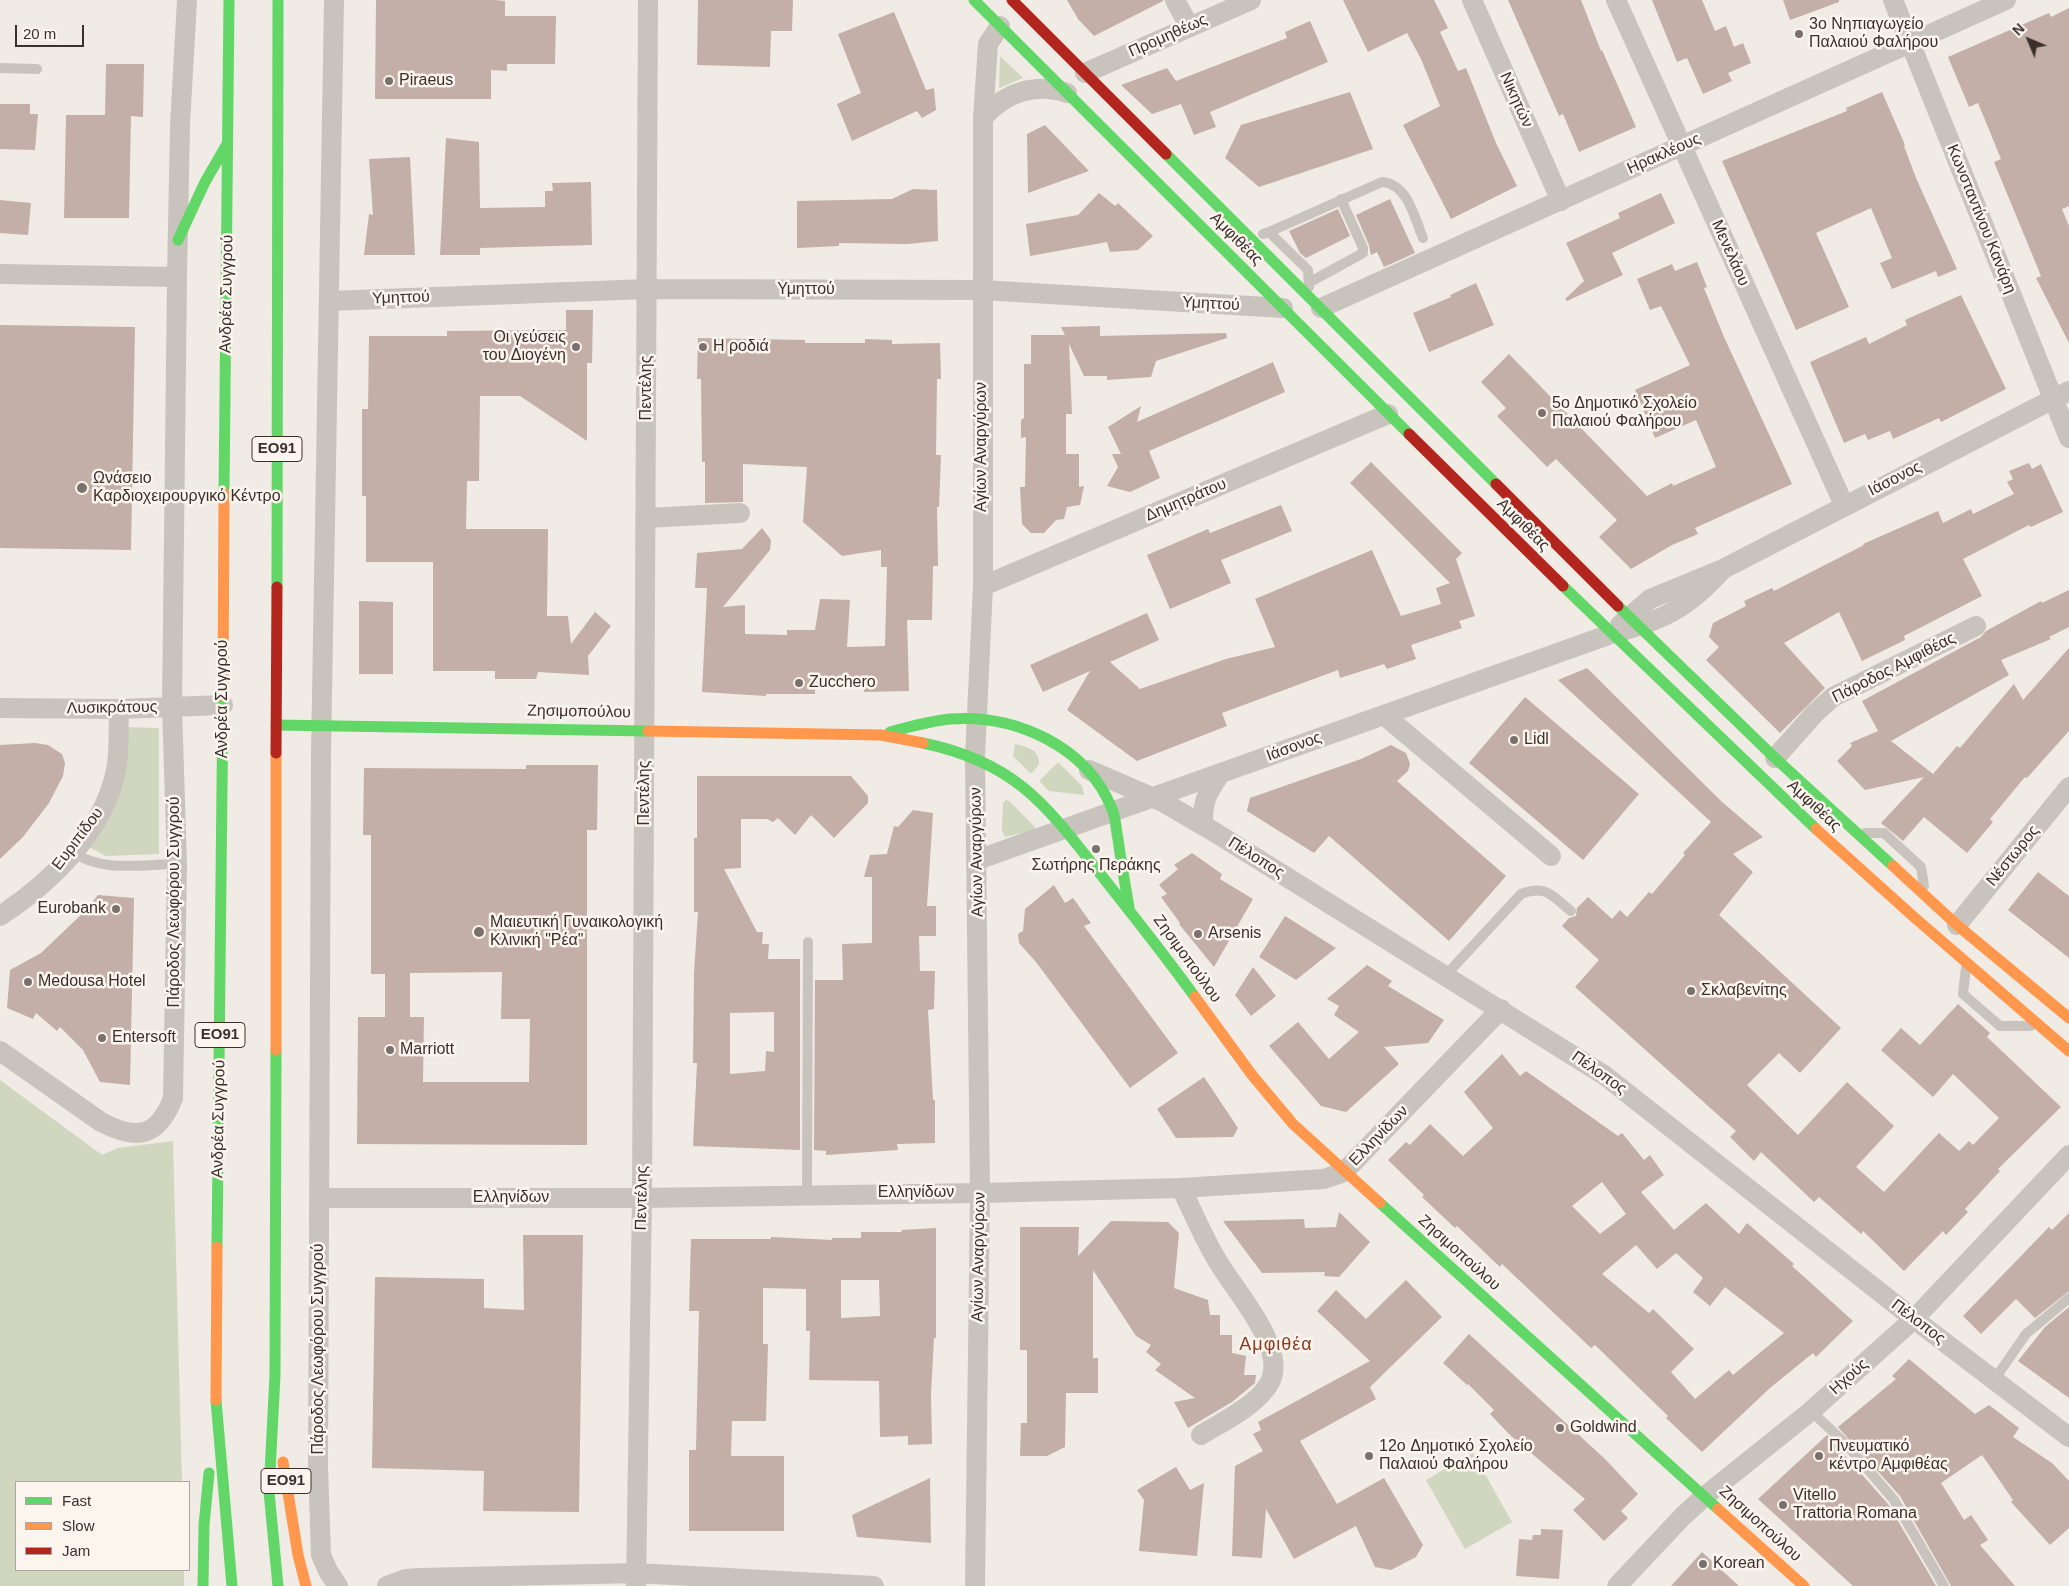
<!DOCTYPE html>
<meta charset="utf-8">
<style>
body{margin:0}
#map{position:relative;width:2069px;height:1586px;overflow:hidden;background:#f0ebe5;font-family:Helvetica,sans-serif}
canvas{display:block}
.legend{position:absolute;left:15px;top:1481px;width:175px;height:90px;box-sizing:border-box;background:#fbf5ee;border:1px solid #aea6a0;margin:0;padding:6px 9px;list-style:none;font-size:15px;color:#3b302b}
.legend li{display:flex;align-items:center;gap:10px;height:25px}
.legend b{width:25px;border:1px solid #aea6a0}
.north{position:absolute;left:2004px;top:15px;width:50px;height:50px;-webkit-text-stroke:4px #fbf5ee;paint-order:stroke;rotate:315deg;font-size:14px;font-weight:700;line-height:20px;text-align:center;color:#3b302b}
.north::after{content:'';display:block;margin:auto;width:18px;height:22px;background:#3b302b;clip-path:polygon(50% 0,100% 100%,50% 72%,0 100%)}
.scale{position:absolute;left:15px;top:25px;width:69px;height:22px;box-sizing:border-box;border:2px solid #3b302b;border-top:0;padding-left:6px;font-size:15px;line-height:18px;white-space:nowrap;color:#3b302b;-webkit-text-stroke:4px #fbf5ee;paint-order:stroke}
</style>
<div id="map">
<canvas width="2069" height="1586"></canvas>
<ul class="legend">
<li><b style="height:6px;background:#63d668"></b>Fast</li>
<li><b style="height:6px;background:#ff974d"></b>Slow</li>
<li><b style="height:6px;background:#b3261e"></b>Jam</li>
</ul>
<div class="north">N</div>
<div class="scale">20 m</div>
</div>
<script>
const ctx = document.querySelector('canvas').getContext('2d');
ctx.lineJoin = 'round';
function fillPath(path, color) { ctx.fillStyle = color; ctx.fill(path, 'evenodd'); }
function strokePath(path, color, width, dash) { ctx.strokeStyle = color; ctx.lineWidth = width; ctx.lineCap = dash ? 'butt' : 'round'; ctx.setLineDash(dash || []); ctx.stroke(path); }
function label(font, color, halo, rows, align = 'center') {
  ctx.font = font + ' Helvetica,sans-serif'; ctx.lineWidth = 5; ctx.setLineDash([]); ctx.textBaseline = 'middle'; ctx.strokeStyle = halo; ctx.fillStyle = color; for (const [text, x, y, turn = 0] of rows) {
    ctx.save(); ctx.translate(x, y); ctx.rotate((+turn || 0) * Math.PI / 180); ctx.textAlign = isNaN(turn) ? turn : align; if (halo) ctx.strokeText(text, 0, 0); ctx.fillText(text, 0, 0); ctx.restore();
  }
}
const green = new Path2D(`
 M1000 56 1023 78 999 88Z
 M124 727 159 728V854L106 856 87 846Z
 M1015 744C1027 747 1039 749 1039 764L1033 772 1030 773 1013 756Z
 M1058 762 1082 786 1084 795 1049 791 1039 781Z
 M1006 800 1010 802 1035 827V830L1005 837 1002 831 1003 803Z
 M0 1080 102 1155 118 1148 173 1141 182 1482H16V1570H184V1586H0Z
 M1473 1453 1512 1522 1465 1549 1426 1480Z`);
const building = new Path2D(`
 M376 0H494L505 1V16H556L555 64H507V71L491 70V99H375Z
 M698 0H793L792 31H771L770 67 697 65Z
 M1067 0H1163V1L1094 36 1078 19Z
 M1343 0H1434L1448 28 1440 32 1458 71 1466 68 1496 143 1517 186 1451 219 1403 125 1440 106 1421 59 1407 33 1368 52Z
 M1508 0H1581L1601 51 1602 50 1636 127 1579 152 1563 114 1559 116Z
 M1652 0H1702L1715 31 1726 26 1734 47 1743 43 1751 63 1728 73 1732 81 1703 94 1687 58 1677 62Z
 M1783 0H1839V2L1790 20Z
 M2069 8V206L2062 209 2069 226V343L2036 278 2041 276 1994 162 2001 159 1978 103 1969 107 1948 57 2049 13 2051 17Z
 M894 12 926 90 934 88 936 110 922 118 917 111 852 141 837 104 861 93 838 34Z
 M1310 21 1328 62 1210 112 1216 127 1194 135 1181 104 1152 114 1121 85 1167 68 1176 81 1287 38 1285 32Z
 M106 64H144L143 117 131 116 129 218H64L66 115H105Z
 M1350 92 1373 149 1259 187 1225 158 1241 125Z
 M1882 92 1905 145 1904 146 1916 178 1957 269 1938 277 1936 271 1892 289 1880 263 1892 258 1871 208 1816 233 1849 307 1796 330 1722 161 1847 111 1846 108Z
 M0 104H30V114H38L35 150 0 149Z
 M1045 125 1089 171 1028 193 1027 134Z
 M446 138 479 142 480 208 545 207V191H553L552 183 591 182 592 245 480 248V255H440Z
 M410 157 415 255H364L369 214 373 215 369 159Z
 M913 189 937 190 938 241 907 244 839 243V246L797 248V201L892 199Z
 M1099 193 1115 206 1118 203 1153 236 1138 250 1110 252 1107 242 1030 256 1026 224 1078 215Z
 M1661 193 1675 223 1612 253 1623 275 1567 301 1565 299 1584 281 1566 243 1620 218 1618 213Z
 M1390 199 1415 253 1384 267 1377 252 1371 255 1369 245 1356 215Z
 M0 200 31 203 28 235 0 233Z
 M1338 209 1350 236 1306 258 1300 253 1289 231Z
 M1697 262 1707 287 1704 288 1724 337 1792 484 1695 528 1698 534 1672 545 1631 569 1599 537 1617 520 1556 459 1547 467 1497 416 1506 408 1481 382 1509 354 1647 496 1672 483 1673 486 1716 467 1696 420 1655 438 1635 390 1690 365 1661 306 1650 310 1637 279 1672 264 1675 271Z
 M1476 283 1494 325 1429 352 1413 313 1451 297 1450 295Z
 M1961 295 2006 389 1941 422 1939 418 1893 439 1890 431 1868 440 1865 434 1844 443 1810 362 1866 337 1869 344 1907 325 1905 320Z
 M566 310H593L592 363H587V441L520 396H480L479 481H467L466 529H548L547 616H568L571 644 595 612 611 626 588 656 589 675 538 672 536 679H495V671H433V562H366V496H362V409H368L369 336H447V331L566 330Z
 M0 325 135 327 131 550 0 548Z
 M1100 326V336L1226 333 1227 338 1156 361 1151 377 1107 380V376H1084L1069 344 1072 414H1066V454H1079V487L1084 486 1080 505 1067 507 1064 519 1056 520 1044 533H1031L1022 524 1020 487H1025L1026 437 1021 438V420L1024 418V364H1031V335H1065L1061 327Z
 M698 338 805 340V343H865V339L892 340V344L940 343 941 379H937L936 455H941L939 507H937L938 566H933L932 620H907L909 691 864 692V687L815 684V694H766V696L702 692 707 588H695L697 553 742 549 762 528 771 540 770 550 723 607 745 605V634L787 635V630H815L820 599 850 600 847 647 885 646 887 567H881V550L842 556 803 522 807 467 743 464V502L705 503V462H702L701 379H697Z
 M1273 362 1285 392 1149 451 1160 478 1130 492 1107 486 1118 467 1112 454H1121L1108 427 1141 406 1137 422Z
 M1371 462 1462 553 1456 559 1475 616 1459 621 1462 628 1411 645 1416 659 1387 669 1384 664 1340 678 1338 670 1222 713 1227 726 1137 761 1067 710 1090 671 1043 692 1030 665 1147 613 1159 640 1110 662 1140 689 1226 659 1275 647 1255 599 1372 550 1401 616 1441 604 1436 588 1450 583 1350 483Z
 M2029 463 2032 469 2041 464 2063 512 2031 527 2029 525 1963 559 1982 596 1904 636 1905 640 1862 661 1839 612 1784 643 1825 688 1780 733 1706 660 1719 647 1709 637 1713 623 1746 606 1744 601 1772 588 1774 591 1864 545 1863 544 1938 511 1943 523 1971 509 1973 514 2014 494 2007 482 2013 479 2009 471Z
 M1281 505 1292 531 1221 560 1231 583 1170 609 1147 555 1208 529 1210 533Z
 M2069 590V627L2049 637 2051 639 2001 660 2009 675 1891 741 1933 774 1957 746 1960 748 2014 684 2023 700 2069 648V731L2027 778 2025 777 1990 819 1993 822 1967 853 1924 817 1903 841 1881 823 1924 777 1865 790 1837 761 1852 746 1850 743 1878 731 1862 701 1981 637 1986 631 2041 601 2042 603Z
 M359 601 393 602V674H359Z
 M1587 668 1721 801 1763 837 1733 854 1753 872 1719 915 1841 1028 1800 1073 1779 1053 1747 1085 1798 1135 1847 1082 1894 1126 1856 1167 1884 1192 1939 1133 1959 1151 1969 1141 1973 1145 1999 1118 1953 1074 1933 1097 1881 1050 1901 1028 1920 1045 1958 1004 1990 1033 1987 1037 2061 1107 1998 1169 2000 1171 1965 1209 1968 1212 1946 1235 1943 1231 1904 1271 1863 1231 1861 1234 1819 1197 1814 1202 1761 1152 1754 1161 1730 1137 1736 1131 1575 987 1599 960 1562 926 1569 918 1576 916 1577 908 1588 897 1612 919 1620 910 1627 917 1649 892 1652 894 1685 855 1683 853 1711 822 1558 680Z
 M1525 697 1639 794 1583 860 1469 763Z
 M35 743 48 745 62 754 65 763 63 776 49 803 23 837 0 859V745Z
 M1391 745 1406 753 1410 764 1408 771 1397 781 1506 876 1449 941 1329 836 1314 853 1247 811 1250 798 1361 759Z
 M526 765H598L597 830H587V1145L357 1144 358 1017H385V974H371V835H363L364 768 526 769ZM502 972 501 1019H530L529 1082H423L424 1017H410V973Z
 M697 776H851L868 796V803L834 838 811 815 795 835 778 818 773 822 767 819H741V868L724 869 757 932H763L762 944H769L768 959H800V1150L693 1146 697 1063H693L694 973 698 912H694V838H697ZM774 1012V1052L766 1051 765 1071 730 1074V1013Z
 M913 810 933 813 927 906H936V936H919L920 971H935L934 1009 928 1010 933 1100H935V1143L897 1144 898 1150 826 1155V1151L814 1150 815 980H843L842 944 872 943V877H864L870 855 887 854 894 826 898 827Z
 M1192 853 1222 874 1220 879 1253 899 1214 967 1179 924 1180 923 1161 897 1167 894 1159 885 1178 869 1174 865Z
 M2038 872 2069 896V958L2008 910Z
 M1054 885 1065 903 1073 898 1091 923 1084 926 1178 1053 1130 1088 1036 962 1019 943 1018 934 1023 931 1025 909Z
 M98 895 134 898 130 1085 100 1082 83 1050 60 1027 57 1031 36 1013 33 1019 7 1008 10 970 41 953 84 912Z
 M1285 916 1336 948 1296 980 1259 957Z
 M1367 965 1392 981 1388 986 1444 1020 1428 1043 1384 1047 1399 1064 1346 1112 1321 1106 1269 1046 1298 1022 1329 1059 1359 1032 1334 1015 1339 1006 1327 999Z
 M1253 967 1276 996 1251 1016 1235 995Z
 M1502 1054 1520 1076 1526 1071 1618 1136 1622 1133 1644 1160 1650 1155 1664 1175 1641 1192 1674 1230 1706 1203 1739 1234 1747 1223 1794 1264 1792 1266 1853 1321 1816 1357 1813 1353 1770 1388 1702 1452 1666 1418 1668 1416 1595 1345 1591 1348 1502 1264 1500 1267 1457 1226 1455 1228 1422 1197 1424 1195 1388 1160 1406 1142 1410 1145 1430 1124 1463 1156 1493 1128 1464 1092ZM1602 1182 1626 1214 1600 1234 1572 1206ZM1636 1245 1657 1269 1676 1253 1703 1278 1693 1292 1710 1306 1725 1287 1784 1333 1733 1375 1729 1370 1695 1399 1671 1372 1694 1349 1653 1309 1649 1313 1602 1274Z
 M1204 1077 1238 1128 1233 1137 1176 1138 1157 1109Z
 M1339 1212 1370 1242 1339 1277 1324 1276 1325 1272 1262 1273 1223 1221 1304 1219 1305 1228 1336 1227Z
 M2069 1213V1291L2035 1318 2016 1299 1981 1334 1963 1316 2049 1227 2052 1230Z
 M1111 1221 1168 1222 1179 1233 1174 1288 1208 1300 1210 1315H1220V1335H1232V1353L1246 1356 1244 1375H1256L1255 1383 1232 1402 1188 1428 1174 1402 1195 1398 1155 1370 1161 1364 1146 1352 1151 1345 1136 1336 1093 1270V1358H1098V1393H1066L1065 1447 1047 1456H1020L1021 1423H1027V1350H1020V1227H1079L1078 1256Z
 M936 1228V1338H934L931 1394 932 1444 908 1445V1436L880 1437 879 1381 809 1380 810 1331H806V1289L763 1288V1344H768L766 1421H732L731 1456H784V1531H689V1450H696L699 1311H689L691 1239H771V1237L832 1240V1238H861V1232H902L901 1230ZM841 1280H879L880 1316 841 1318Z
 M523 1235H583L579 1512 483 1511 484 1471 372 1468 375 1277 484 1279V1308L524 1310Z
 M1406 1280 1442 1317 1370 1387 1376 1399 1300 1441 1337 1504 1384 1478 1423 1545 1416 1557 1391 1570 1375 1567 1356 1526 1294 1559 1266 1509 1262 1558 1232 1556 1235 1466 1263 1451 1253 1434 1261 1430 1258 1422 1370 1361 1317 1311 1336 1290 1366 1319Z
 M2069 1307V1398L2018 1361 2045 1327Z
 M1469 1334 1605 1459 1638 1494 1621 1511 1628 1518 1604 1541 1573 1510 1585 1499 1510 1435 1490 1414 1494 1410 1468 1384 1467 1385 1443 1363Z
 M1909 1359 1975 1414 1989 1405 2019 1428 2013 1437 2052 1463 2069 1481V1528L2050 1545 2011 1502 2013 1500 1982 1455 1941 1483 1964 1520 1971 1515 1988 1540 1980 1545 2015 1586H1951L1900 1496 1838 1427 1896 1379 1892 1376Z
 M1827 1435 1888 1504 1936 1586H1853L1758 1499Z
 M1176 1467 1190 1490 1204 1483 1197 1556 1139 1551 1144 1500 1137 1490Z
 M930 1478 931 1543 857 1537 852 1515Z
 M1541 1529 1563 1530 1559 1579 1516 1576 1519 1539 1532 1540 1533 1535H1541Z
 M1702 1552 1739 1586H1671Z`);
const lane = new Path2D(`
 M0 68 37 69
 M1269 232 1382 182C1408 184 1414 217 1423 238
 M1263 234 1269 232 1308 270 1309 287
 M1310 282 1363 253V248L1341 199
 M1865 833H1884L1921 867 1924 886
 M73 852C101 873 144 864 177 864
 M1966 968 1963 994 2000 1026H2031
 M1445 976 1521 894C1546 884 1552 896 1571 911
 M807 1194 808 942
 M1994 1380 2026 1334 2069 1298
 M1811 1411 1846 1444 1894 1500 1944 1586`);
const street = new Path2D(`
 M334 0 321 754 318 1466 321 1555 328 1571 338 1586
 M1175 0 1189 26
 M1472 0 1561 201
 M1616 0 1844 505
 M1893 0 2069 438
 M1085 73 1251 0
 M983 118C1004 93 1035 82 1067 93
 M0 274 177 277
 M329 301 648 289 982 290 1283 308
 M1321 308 2006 0
 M647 518 740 513
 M983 586 1388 414
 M1620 625 1650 599 1723 569 2069 391
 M0 708 119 709 223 705
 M1384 715 1551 856
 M1775 758 1815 713 1833 697 1976 626
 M1089 770 1163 802 1216 833 1604 1075 1914 1319 2069 1437
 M1204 826C1200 804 1209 790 1221 773
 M977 860 1611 634C1662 621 1687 609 1723 569
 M0 916C50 883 104 832 116 770 120 751 118 729 119 709
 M1957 925 2069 787
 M0 1051 101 1122C137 1141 158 1137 173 1098L177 864 172 707 177 277 180 125 187 0
 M1181 1188C1193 1212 1203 1237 1217 1260 1232 1288 1288 1347 1270 1382 1258 1405 1222 1422 1201 1435
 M320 1198H642L980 1193 1181 1188 1324 1179 1344 1172 1501 1009
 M387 1586 406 1579 419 1578 637 1573 874 1586
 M636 1586 642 1198 648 0
 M975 1586 980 1193 975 757 983 586V118L988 44 1000 26
 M1617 1586 1683 1516 1705 1496 1811 1411 1914 1319 2069 1155`);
const fast = new Path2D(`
 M974 0 1409 434
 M1166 154 1496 484
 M178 240 205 182 227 144
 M224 493 229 0
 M1563 586 1816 829
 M277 587 278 0
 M1618 606 1775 758 1893 866
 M276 725 648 731
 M890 732C910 727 929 721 950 719 1015 714 1087 746 1112 809 1116 818 1116 830 1118 839 1121 862 1125 884 1129 907
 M923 743C1019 763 1048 808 1105 880 1136 919 1166 957 1195 997
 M276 1050 275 1375 269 1492 278 1586
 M1380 1203 1718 1509
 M217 1247 223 696
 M216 1400 232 1586
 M203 1586 204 1525 209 1473`);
const slow = new Path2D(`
 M223 696 224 493
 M648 731 881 735 923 743
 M1816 829 1915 918 2069 1051
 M1893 866 1957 925 2069 1018
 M1195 997 1252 1075 1293 1124 1380 1203
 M276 1050V753
 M216 1400 217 1247
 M283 1462 298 1555 306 1586
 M1718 1509 1804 1586`);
const jam = new Path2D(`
 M1012 0 1166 154
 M1409 434 1563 586
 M1496 484 1618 606
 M276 753 277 587`);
const markers = [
 [1799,34,5,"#7a716c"],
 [389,81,5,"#7a716c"],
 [576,347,5,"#7a716c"],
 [703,347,5,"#7a716c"],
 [1542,413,5,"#7a716c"],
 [82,488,6,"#7a716c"],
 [799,683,5,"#7a716c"],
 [1514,740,5,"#7a716c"],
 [1096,849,5,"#7a716c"],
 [116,909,5,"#7a716c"],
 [479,932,6,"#7a716c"],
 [1198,934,5,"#7a716c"],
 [28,982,5,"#7a716c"],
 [1691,991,5,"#7a716c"],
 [102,1038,5,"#7a716c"],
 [390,1050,5,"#7a716c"],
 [1560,1428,5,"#7a716c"],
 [1369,1456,5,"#7a716c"],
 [1819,1456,5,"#7a716c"],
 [1783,1505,5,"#7a716c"],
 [1703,1564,5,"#7a716c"]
];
const shields = [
 [277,449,50],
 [220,1035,50],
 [286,1481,50]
];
const shieldNames = [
 ["ΕΟ91",277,449],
 ["ΕΟ91",220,1035],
 ["ΕΟ91",286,1481]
];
const poiNames = [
 ["3ο Νηπιαγωγείο",1809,25],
 ["Παλαιού Φαλήρου",1809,43],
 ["Piraeus",399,81],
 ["Οι γεύσεις",566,338,"right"],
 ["του Διογένη",566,356,"right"],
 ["Η ροδιά",713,347],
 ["5ο Δημοτικό Σχολείο",1552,404],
 ["Παλαιού Φαλήρου",1552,422],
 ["Ωνάσειο",93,479],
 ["Καρδιοχειρουργικό Κέντρο",93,497],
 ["Zucchero",809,683],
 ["Lidl",1524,740],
 ["Σωτήρης Περάκης",1096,866,"center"],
 ["Eurobank",106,909,"right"],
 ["Μαιευτική Γυναικολογική",490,923],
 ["Κλινική \"Ρέα\"",490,941],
 ["Arsenis",1208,934],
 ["Medousa Hotel",38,982],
 ["Σκλαβενίτης",1701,991],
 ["Entersoft",112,1038],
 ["Marriott",400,1050],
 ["Goldwind",1570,1428],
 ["12ο Δημοτικό Σχολείο",1379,1447],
 ["Παλαιού Φαλήρου",1379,1465],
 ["Πνευματικό",1829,1447],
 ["κέντρο Αμφιθέας",1829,1465],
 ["Vitello",1793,1496],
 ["Trattoria Romana",1793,1514],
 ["Korean",1713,1564]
];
const streetNames = [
 ["Προμηθέως",1168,36,-24],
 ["Νικητών",1516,100,66],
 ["Ηρακλέους",1664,154,-24],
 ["Κωνσταντίνου Κανάρη",1981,219,68],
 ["Αμφιθέας",1236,239,45],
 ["Μενελάου",1730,253,66],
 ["Υμηττού",806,290],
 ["Ανδρέα Συγγρού",227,294,-89],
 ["Υμηττού",401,298,-2],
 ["Υμηττού",1211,304,3],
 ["Πεντέλης",647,388,-90],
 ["Αγίων Αναργύρων",982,447,-90],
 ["Ιάσονος",1895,479,-27],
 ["Δημητράτου",1186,500,-23],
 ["Αμφιθέας",1523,525,45],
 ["Πάροδος Αμφιθέας",1894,668,-27],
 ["Ανδρέα Συγγρού",223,699,-90],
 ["Λυσικράτους",112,708,-1],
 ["Ζησιμοπούλου",579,712,1],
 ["Ιάσονος",1294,747,-20],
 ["Πεντέλης",645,793,-90],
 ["Αμφιθέας",1814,806,43],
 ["Ευριπίδου",78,839,-53],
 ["Αγίων Αναργύρων",977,852,-91],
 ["Νέστωρος",2013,856,-51],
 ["Πέλοπος",1256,858,32],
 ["Πάροδος Λεωφόρου Συγγρού",175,902,-90],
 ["Ζησιμοπούλου",1187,959,54],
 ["Πέλοπος",1599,1073,35],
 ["Ανδρέα Συγγρού",219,1119,-89],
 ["Ελληνίδων",1379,1136,-46],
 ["Ελληνίδων",916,1193],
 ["Ελληνίδων",511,1198],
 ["Πεντέλης",642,1198,-89],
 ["Ζησιμοπούλου",1459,1253,42],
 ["Αγίων Αναργύρων",979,1257,-89],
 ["Πέλοπος",1918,1322,37],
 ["Πάροδος Λεωφόρου Συγγρού",319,1349,-90],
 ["Ηχούς",1849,1377,-42],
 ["Ζησιμοπούλου",1760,1524,42]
];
const neighbourhoodNames = [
 ["Αμφιθέα",1276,1345]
];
fillPath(green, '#d1d6bf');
fillPath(building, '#c3afa7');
strokePath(lane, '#c9c3be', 10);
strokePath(street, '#c9c3be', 20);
strokePath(fast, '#63d668', 11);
strokePath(slow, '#ff974d', 11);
strokePath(jam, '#b3261e', 11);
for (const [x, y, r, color] of markers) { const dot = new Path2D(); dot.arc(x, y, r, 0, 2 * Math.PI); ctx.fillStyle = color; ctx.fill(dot); strokePath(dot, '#fbf5ee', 2); }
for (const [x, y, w] of shields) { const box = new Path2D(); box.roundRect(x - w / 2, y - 12.5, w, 25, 4); ctx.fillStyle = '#fbf5ee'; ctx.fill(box); strokePath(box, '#3b302b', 1); }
label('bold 15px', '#3b302b', null, shieldNames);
label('16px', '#3b302b', '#fbf5ee', poiNames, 'left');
label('16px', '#3b302b', '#fbf5ee', streetNames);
ctx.letterSpacing = '1px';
label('18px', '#8c3b22', '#fbf5ee', neighbourhoodNames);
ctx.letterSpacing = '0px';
</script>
